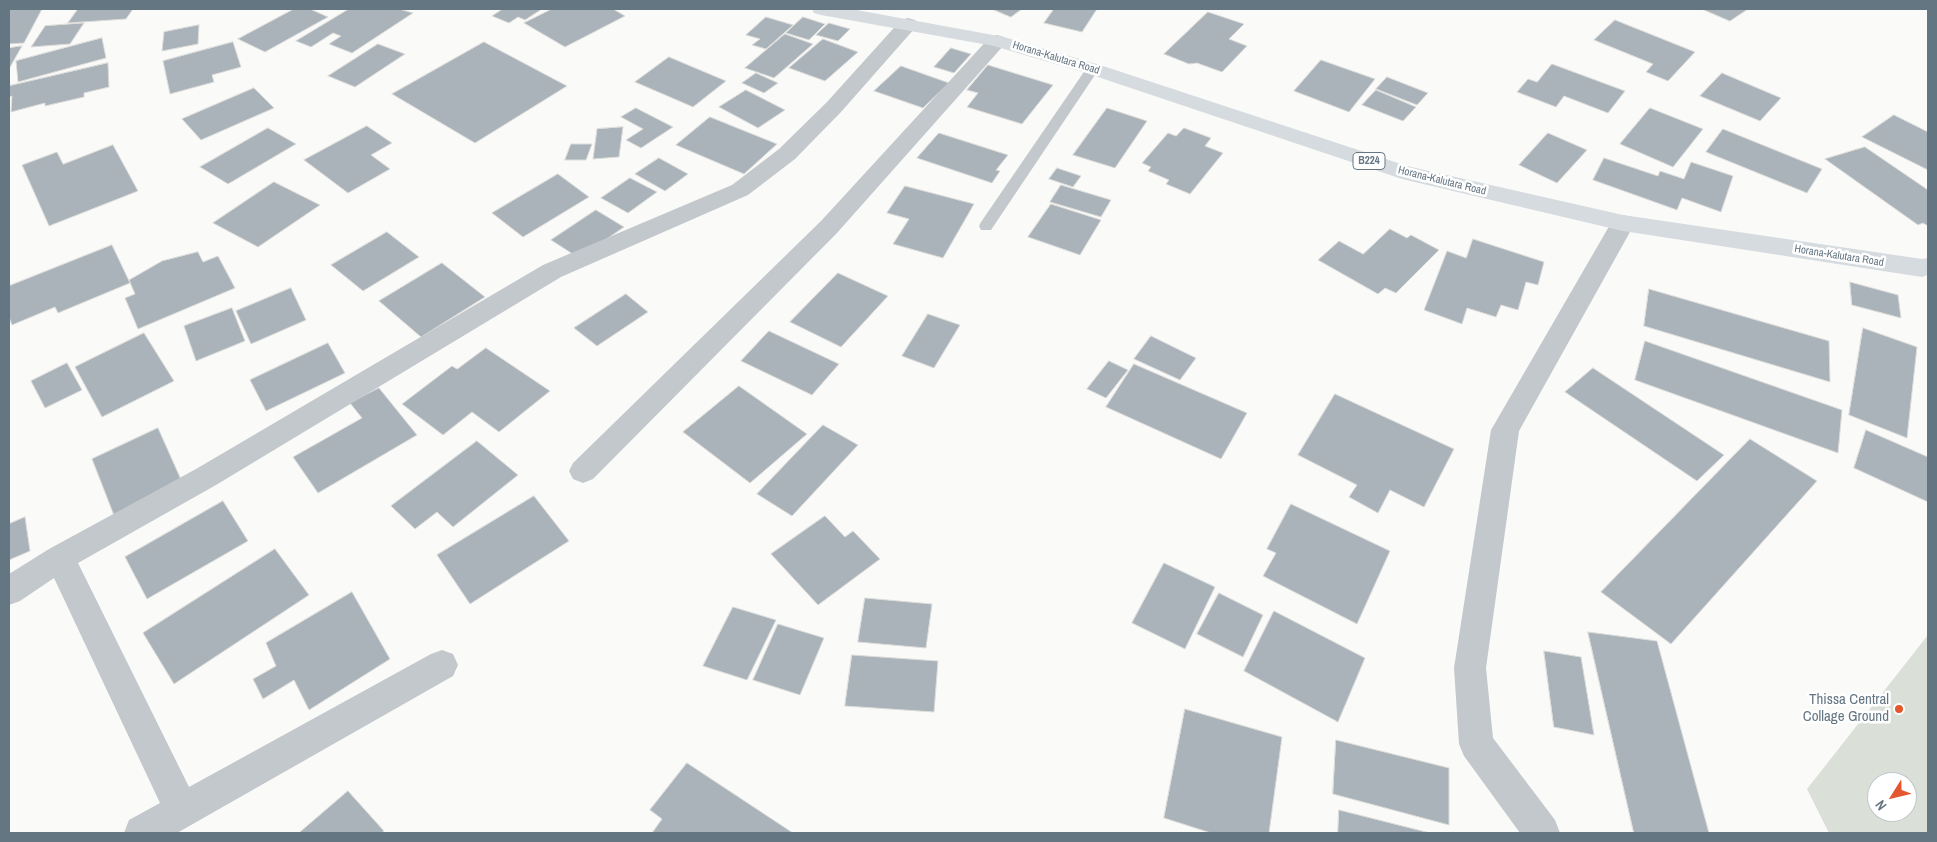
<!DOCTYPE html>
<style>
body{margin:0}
#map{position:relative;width:1937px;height:842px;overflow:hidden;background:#fafaf8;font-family:"Archivo Narrow",sans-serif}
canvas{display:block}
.frame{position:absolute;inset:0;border:10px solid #657683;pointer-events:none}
.north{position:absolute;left:1867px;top:772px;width:50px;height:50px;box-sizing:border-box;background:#fff;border:1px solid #c1c8cd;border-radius:50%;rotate:234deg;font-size:14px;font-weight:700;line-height:20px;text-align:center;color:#657683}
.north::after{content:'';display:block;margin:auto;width:18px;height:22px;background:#e4572e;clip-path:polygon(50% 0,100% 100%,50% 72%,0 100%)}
</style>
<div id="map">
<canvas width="1937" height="842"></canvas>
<div class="frame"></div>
<div class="north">N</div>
</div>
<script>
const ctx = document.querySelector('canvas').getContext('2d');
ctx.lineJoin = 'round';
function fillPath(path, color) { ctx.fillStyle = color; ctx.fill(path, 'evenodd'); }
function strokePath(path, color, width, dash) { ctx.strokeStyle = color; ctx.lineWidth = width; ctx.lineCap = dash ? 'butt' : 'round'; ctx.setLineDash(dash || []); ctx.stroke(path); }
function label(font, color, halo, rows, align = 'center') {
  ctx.font = font + ' "Archivo Narrow",sans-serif'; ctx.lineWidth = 5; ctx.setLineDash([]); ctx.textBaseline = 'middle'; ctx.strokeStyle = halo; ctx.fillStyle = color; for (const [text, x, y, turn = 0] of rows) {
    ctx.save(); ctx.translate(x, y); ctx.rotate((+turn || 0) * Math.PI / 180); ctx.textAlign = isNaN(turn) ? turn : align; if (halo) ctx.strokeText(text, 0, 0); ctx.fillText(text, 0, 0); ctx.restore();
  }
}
const green = new Path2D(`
 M1928 635V833H1829L1807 789ZM1877 782H1907V812H1877Z`);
const building = new Path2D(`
 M9 9H42L24 43 9 44Z
 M78 9H133L126 19 68 23Z
 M294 9H310L328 17 265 52 238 39Z
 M349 9H399L413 13 352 53 329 44 341 36 333 33 311 47 296 41Z
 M497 9H542L525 20 518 17 509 23 492 16 501 10Z
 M552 9H613L625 16 565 47 524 23Z
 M992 9H1022L1011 17Z
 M1054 9H1097L1082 32 1044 23Z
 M1702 9H1748L1730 21Z
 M1208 12 1244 24 1229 39 1247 46 1222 72 1197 63 1189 64 1164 54Z
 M766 17 793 25 766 49 752 45 760 39 746 35Z
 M803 17 825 24 809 40 786 33Z
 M1615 20 1695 52 1668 81 1646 72 1653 64 1594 40Z
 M84 23 70 44 31 47 45 26Z
 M829 23 850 29 838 41 816 35Z
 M199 25 198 44 162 51 164 32Z
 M785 34 813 44 774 78 745 68Z
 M102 38 106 58 18 82 16 61Z
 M823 39 858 52 825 81 789 68Z
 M233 42 241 67 212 75 214 82 170 94 163 61Z
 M484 42 567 86 475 143 392 94Z
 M378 44 405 54 355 87 328 76Z
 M22 46 9 69V48Z
 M951 48 971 54 954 73 934 67Z
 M669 57 726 81 693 107 635 82Z
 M1321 60 1375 79 1349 112 1294 91Z
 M108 63 109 87 84 93V97L45 106V103L11 112 12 96 9 97V86Z
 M1552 64 1625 91 1608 113 1564 96 1556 107 1517 92 1528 79 1537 82Z
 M988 65 1053 85 1022 124 967 107 978 93 967 90Z
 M901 66 949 83 923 108 874 91Z
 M756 73 778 83 764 93 742 83Z
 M1722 73 1781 98 1760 121 1700 96Z
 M1387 77 1428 93 1417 105 1376 89Z
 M254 88 274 108 201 140 182 119Z
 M746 90 785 110 758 128 719 107Z
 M1376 90 1416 107 1403 121 1362 105Z
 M636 108 673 127 641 148 626 140 643 129 621 117Z
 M1107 108 1147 121 1115 168 1073 155Z
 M1650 108 1703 129 1673 167 1620 144Z
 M1894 115 1928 132V170L1862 137Z
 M710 117 777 144 744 174 676 145Z
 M367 126 392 143 371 155 390 169 348 193 304 160Z
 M623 127 619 157 593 159 597 129Z
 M268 128 296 144 228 184 200 167Z
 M1184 128 1211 138 1205 146 1223 153 1190 194 1166 184 1169 180 1148 171 1151 167 1142 163 1168 133 1176 136Z
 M1723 129 1822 169 1807 193 1706 152Z
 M939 133 1008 155 996 170 1000 171 992 183 917 158Z
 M1548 133 1587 150 1557 183 1519 165Z
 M571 144H592L586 160H565Z
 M113 145 138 191 49 226 22 165 57 152 63 164Z
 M1865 147 1928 190V226L1923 223 1918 225 1825 159Z
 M659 158 688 174 665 191 635 174Z
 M1604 158 1658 176 1660 171 1684 179 1691 162 1733 176 1721 212 1682 198 1677 210 1593 180Z
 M1057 168 1081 176 1073 187 1049 179Z
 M558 174 589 197 523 237 492 213Z
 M630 178 657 192 628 213 601 198Z
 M274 182 320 205 258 247 213 223Z
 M1061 185 1111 200 1101 217 1050 202Z
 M905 186 974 204 943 258 893 244 909 219 887 213Z
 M1051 204 1101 220 1080 255 1028 237Z
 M596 210 624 227 579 258 551 240Z
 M1390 229 1407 238 1411 235 1439 250 1396 293 1385 288 1378 294 1318 260 1339 241 1363 254Z
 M387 232 419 257 363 291 331 265Z
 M1473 239 1544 262 1538 285 1526 282 1518 310 1501 305 1496 317 1467 308 1462 324 1424 310 1447 251 1466 258Z
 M112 245 130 283 58 313 55 307 12 325 9 317V286Z
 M198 252 203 262 218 256 235 288 138 329 125 298 135 294 129 280 162 261Z
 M442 263 485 297 421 337 379 301Z
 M838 273 888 296 841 347 790 322Z
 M1850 282 1898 295 1901 318 1852 305Z
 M291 288 306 320 251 344 236 311Z
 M1649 289 1829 341 1830 382 1644 326Z
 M626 294 648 312 597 346 574 328Z
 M232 308 245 341 196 361 184 326Z
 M928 314 960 325 934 368 902 356Z
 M1863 328 1917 347 1907 438 1849 415Z
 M769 331 839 364 812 395 741 361Z
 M144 333 174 381 102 417 75 367Z
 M1151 336 1196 358 1180 380 1134 359Z
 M1645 341 1842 410 1838 453 1635 380Z
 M328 343 345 373 266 411 250 380Z
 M486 348 550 391 499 432 472 412 443 435 402 404 452 366 457 369Z
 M1109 361 1128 370 1106 398 1087 389Z
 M67 363 82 390 45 408 31 381Z
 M1134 364 1247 413 1221 459 1106 407Z
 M1593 368 1724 455 1697 481 1565 392Z
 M739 386 807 434 750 483 683 432Z
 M379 388 417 435 318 493 293 457 362 418 350 403Z
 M1335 394 1454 449 1424 507 1390 490 1378 513 1349 497 1357 485 1298 455Z
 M823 425 858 445 792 516 757 494Z
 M158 428 183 484 115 518 92 459Z
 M1866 430 1928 457V502L1854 468Z
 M1750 439 1817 481 1671 644 1601 592Z
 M477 441 518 475 453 527 437 512 415 529 391 506Z
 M534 496 569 541 470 604 437 555Z
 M223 501 248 541 147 599 125 557Z
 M1291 504 1390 551 1357 624 1263 576 1276 553 1267 549Z
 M825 516 845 537 853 531 880 559 818 605 771 554Z
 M25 517 30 551 9 560V524Z
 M275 549 309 595 174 684 143 633Z
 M1164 563 1215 587 1185 649 1132 623Z
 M352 592 390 659 309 710 294 680 263 699 253 679 276 666 266 643Z
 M1219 593 1263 615 1243 657 1197 634Z
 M865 598 932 604 926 648 858 642Z
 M733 607 776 620 747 680 703 666Z
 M1274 611 1365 658 1338 722 1244 671Z
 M778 624 824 638 800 695 753 680Z
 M1588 632 1657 641 1709 833H1634Z
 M1544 651 1581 657 1594 735 1554 727Z
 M852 655 938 661 934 712 845 706Z
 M1185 709 1282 737 1269 833H1211L1164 818Z
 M1336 740 1449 768V825L1333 794Z
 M687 763 793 833H652L662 819 650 810Z
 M348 791 384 831 381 833H299Z
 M1339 810 1430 833H1338Z`);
const lane = new Path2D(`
 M1093 65 1099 69 991 230H981L979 226 981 222 1088 66Z`);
const street = new Path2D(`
 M908 18 915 20 918 24 915 28 841 112 795 159 748 195 561 277 216 485 78 563 189 787 431 654 442 650 453 654 458 665 453 676 177 833H124L129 820 160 803 54 578 20 601 9 605V574L49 549 196 469 543 265 732 185 779 149 827 102 901 20Z
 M997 35 1004 37 1007 41 1004 45 837 233 593 479 583 483 573 479 569 471 573 463 821 221 990 37Z
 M1623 215 1631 217 1635 223 1519 431 1486 668 1493 738 1555 820 1560 833H1520L1464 756 1459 744 1454 668 1491 430 1611 223 1615 217Z`);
const primary = new Path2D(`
 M812 9H851L1004 37 1100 65 1407 166 1623 215 1922 259 1928 258V275L1922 277 1623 231 1402 179 1086 73 994 46 821 15 814 13Z`);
const markers = [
 [1899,709,5,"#e4572e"]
];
const farStreetnames = [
 ["Horana-Kalutara Road",1056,58,17],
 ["Horana-Kalutara Road",1442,181,14],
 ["Horana-Kalutara Road",1839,256,9]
];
const shields = [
 [1369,161,32]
];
const shieldNames = [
 ["B224",1369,161]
];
const nearPoinames = [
 ["Thissa Central",1889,700],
 ["Collage Ground",1889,717]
];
fillPath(green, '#dadfd7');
fillPath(building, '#aab3b9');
strokePath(building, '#dcdcda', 1);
fillPath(lane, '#c3c8cc');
fillPath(street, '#c3c8cc');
fillPath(primary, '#d6dbdf');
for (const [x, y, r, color] of markers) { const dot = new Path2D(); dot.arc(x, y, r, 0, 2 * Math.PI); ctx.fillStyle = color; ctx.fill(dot); strokePath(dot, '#fff', 2); }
label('11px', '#657683', '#fff', farStreetnames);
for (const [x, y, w] of shields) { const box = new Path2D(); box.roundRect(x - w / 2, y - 8.5, w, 17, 4); ctx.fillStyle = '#fff'; ctx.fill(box); strokePath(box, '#657683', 1); }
label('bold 11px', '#657683', null, shieldNames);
label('15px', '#657683', '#fff', nearPoinames, 'right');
</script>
